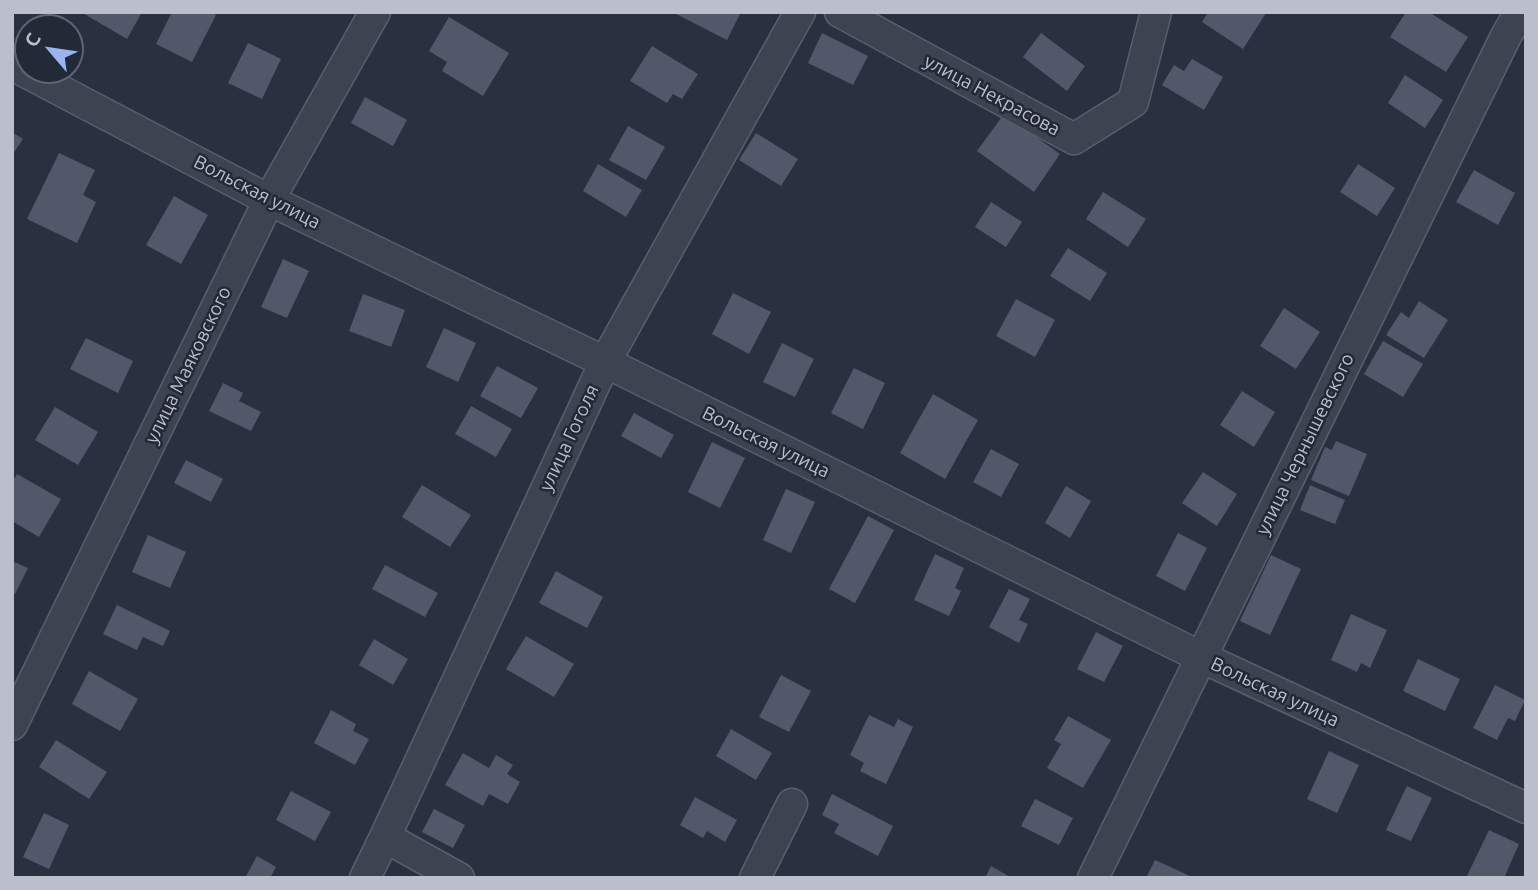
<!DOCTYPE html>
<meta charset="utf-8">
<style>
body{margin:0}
#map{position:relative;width:1538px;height:890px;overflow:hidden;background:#293141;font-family:Ubuntu,sans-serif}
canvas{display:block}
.frame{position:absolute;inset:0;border:14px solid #babfcb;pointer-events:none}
.north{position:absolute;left:14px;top:14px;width:70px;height:70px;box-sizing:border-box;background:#222937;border:2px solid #5f6572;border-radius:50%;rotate:299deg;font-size:19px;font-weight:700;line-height:28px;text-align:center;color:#babfcb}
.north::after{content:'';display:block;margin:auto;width:24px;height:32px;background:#9ab4f1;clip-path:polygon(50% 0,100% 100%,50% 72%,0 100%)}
</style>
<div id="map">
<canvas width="1538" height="890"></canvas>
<div class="frame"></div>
<div class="north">С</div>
</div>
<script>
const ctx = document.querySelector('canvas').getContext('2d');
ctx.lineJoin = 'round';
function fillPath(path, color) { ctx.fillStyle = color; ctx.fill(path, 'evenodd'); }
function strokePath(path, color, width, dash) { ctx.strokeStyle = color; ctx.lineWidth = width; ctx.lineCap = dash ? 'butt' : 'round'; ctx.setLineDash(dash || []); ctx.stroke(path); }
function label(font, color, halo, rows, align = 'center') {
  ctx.font = font + ' Ubuntu,sans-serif'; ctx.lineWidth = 5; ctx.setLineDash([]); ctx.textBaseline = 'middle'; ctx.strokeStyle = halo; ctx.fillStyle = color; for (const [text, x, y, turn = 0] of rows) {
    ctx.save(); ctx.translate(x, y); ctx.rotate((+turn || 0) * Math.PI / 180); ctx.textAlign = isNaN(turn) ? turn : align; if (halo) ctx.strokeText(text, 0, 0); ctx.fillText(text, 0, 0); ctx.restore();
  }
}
const building = new Path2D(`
 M81 12H142L127 39Z
 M172 12H212L216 15 192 62 156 44Z
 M672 12H741L727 40Z
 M1208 12H1265L1266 13 1243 49 1202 22Z
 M1406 12H1429L1468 37 1446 72 1390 37Z
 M449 17 509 53 483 96 442 71 447 62 429 51Z
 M822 33 868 56 853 85 808 63Z
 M1041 33 1085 66 1067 91 1023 57Z
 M248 43 281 59 262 99 228 83Z
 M652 46 698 74 682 99 673 94 667 103 630 81Z
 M1192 59 1223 77 1204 110 1162 85 1174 65 1184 71Z
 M1405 75 1443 100 1425 128 1388 103Z
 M365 97 407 120 393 146 351 123Z
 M1004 114 1060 154 1034 192 977 151Z
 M628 126 665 147 646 180 609 160Z
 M12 132 23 139 12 155Z
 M756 133 798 159 781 186 739 160Z
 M59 153 95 170 83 195 96 202 77 243 27 219Z
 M598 164 642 190 626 217 583 191Z
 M1358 164 1395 188 1377 216 1340 192Z
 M1474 170 1515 193 1498 225 1456 202Z
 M1103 192 1146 219 1128 247 1086 219Z
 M174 196 208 215 181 264 146 245Z
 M991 202 1022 222 1006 247 975 227Z
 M1068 248 1107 273 1090 301 1050 276Z
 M283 259 309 271 287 318 261 307Z
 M733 293 771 312 749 354 712 334Z
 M363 294 405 310 391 347 349 331Z
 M1016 299 1055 320 1035 357 996 336Z
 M1419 301 1448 320 1424 358 1386 335 1401 312 1409 318Z
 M1284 308 1320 332 1296 369 1260 346Z
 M444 328 476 343 458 382 426 367Z
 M86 338 133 361 118 393 70 369Z
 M1383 341 1423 364 1403 397 1364 374Z
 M782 343 814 359 795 397 763 382Z
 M497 366 538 388 521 418 480 396Z
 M854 368 885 383 863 429 831 413Z
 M223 383 243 393 239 401 261 412 251 431 209 411Z
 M1242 391 1275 412 1254 447 1220 425Z
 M933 394 978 420 945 479 900 453Z
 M471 406 512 429 496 457 455 434Z
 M55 407 98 432 78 465 35 440Z
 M634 413 674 435 661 458 621 436Z
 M1336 441 1367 454 1349 496 1311 480 1325 447 1332 450Z
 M712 442 745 458 720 508 688 492Z
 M991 449 1019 464 1001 497 973 482Z
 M186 460 223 479 211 502 174 483Z
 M1203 472 1237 494 1217 526 1182 503Z
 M17 474 61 499 39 537 12 521V482Z
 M422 485 471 515 450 547 402 517Z
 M1310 485 1345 500 1335 524 1300 510Z
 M1066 486 1091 501 1070 538 1045 523Z
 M786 489 815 502 791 553 763 540Z
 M868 516 894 530 855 603 829 589Z
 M1178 533 1207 548 1185 591 1156 576Z
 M148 535 186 552 170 588 132 572Z
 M935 554 964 568 955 588 961 591 949 616 914 600Z
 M1271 555 1301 569 1270 635 1240 621Z
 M12 561 28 568 15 594 12 593Z
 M385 565 438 593 425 617 372 589Z
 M556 571 603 597 587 628 539 603Z
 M1009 589 1030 599 1019 620 1028 624 1019 643 989 627Z
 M117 605 170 631 163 646 143 637 137 650 103 634Z
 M1351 614 1387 630 1370 668 1361 663 1357 672 1331 660Z
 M1096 632 1123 646 1104 682 1077 669Z
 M526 636 574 664 554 697 506 669Z
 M374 639 408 659 393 685 359 665Z
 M1418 659 1460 679 1445 711 1403 691Z
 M89 671 138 699 120 731 72 704Z
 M781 675 811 691 789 732 759 717Z
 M1495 685 1525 700 1515 721 1508 718 1497 740 1473 728Z
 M331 710 356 724 353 731 369 739 355 765 314 743Z
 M869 715 894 727 898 719 913 727 886 784 860 771 864 763 850 755Z
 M1068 716 1111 740 1083 788 1047 768 1061 744 1054 740Z
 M731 729 772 753 756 780 716 756Z
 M56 740 107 772 89 799 39 767Z
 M1329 751 1359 765 1337 813 1307 799Z
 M463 753 489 768 496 755 513 765 507 774 520 782 508 804 489 794 483 806 445 785Z
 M1407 786 1432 798 1411 841 1386 830Z
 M291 791 331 812 315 841 276 820Z
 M832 794 893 826 878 856 834 833 839 824 822 815Z
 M695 797 737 820 725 842 707 831 703 838 680 825Z
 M1035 799 1073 818 1059 845 1021 826Z
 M434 809 465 825 453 848 422 832Z
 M44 813 69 825 49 869 23 857Z
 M1489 830 1519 844 1504 878H1470L1467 876Z
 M257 856 276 867 270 878H245Z
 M1155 860 1190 876 1189 878H1146Z
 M991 866 1012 878H985Z`);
const street = new Path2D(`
 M840 12 1074 139 1133 102 1156 12
 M12 65 269 200 605 362 1201 657 1526 808
 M12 725 269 200 375 12
 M385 837 459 878
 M365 878 385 837 605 362 800 12
 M755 878 792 804
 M1093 878 1506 36 1520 12`);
const streetNames = [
 ["улица Некрасова",992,95,28],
 ["Вольская улица",257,192,27],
 ["улица Маяковского",188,365,-64],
 ["улица Гоголя",569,438,-65],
 ["Вольская улица",766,442,26],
 ["улица Чернышевского",1305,444,-64],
 ["Вольская улица",1275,692,25]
];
fillPath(building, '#50586a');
strokePath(street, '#585f6c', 33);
strokePath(street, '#3d4451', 30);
label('19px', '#babfcb', '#222937', streetNames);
</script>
